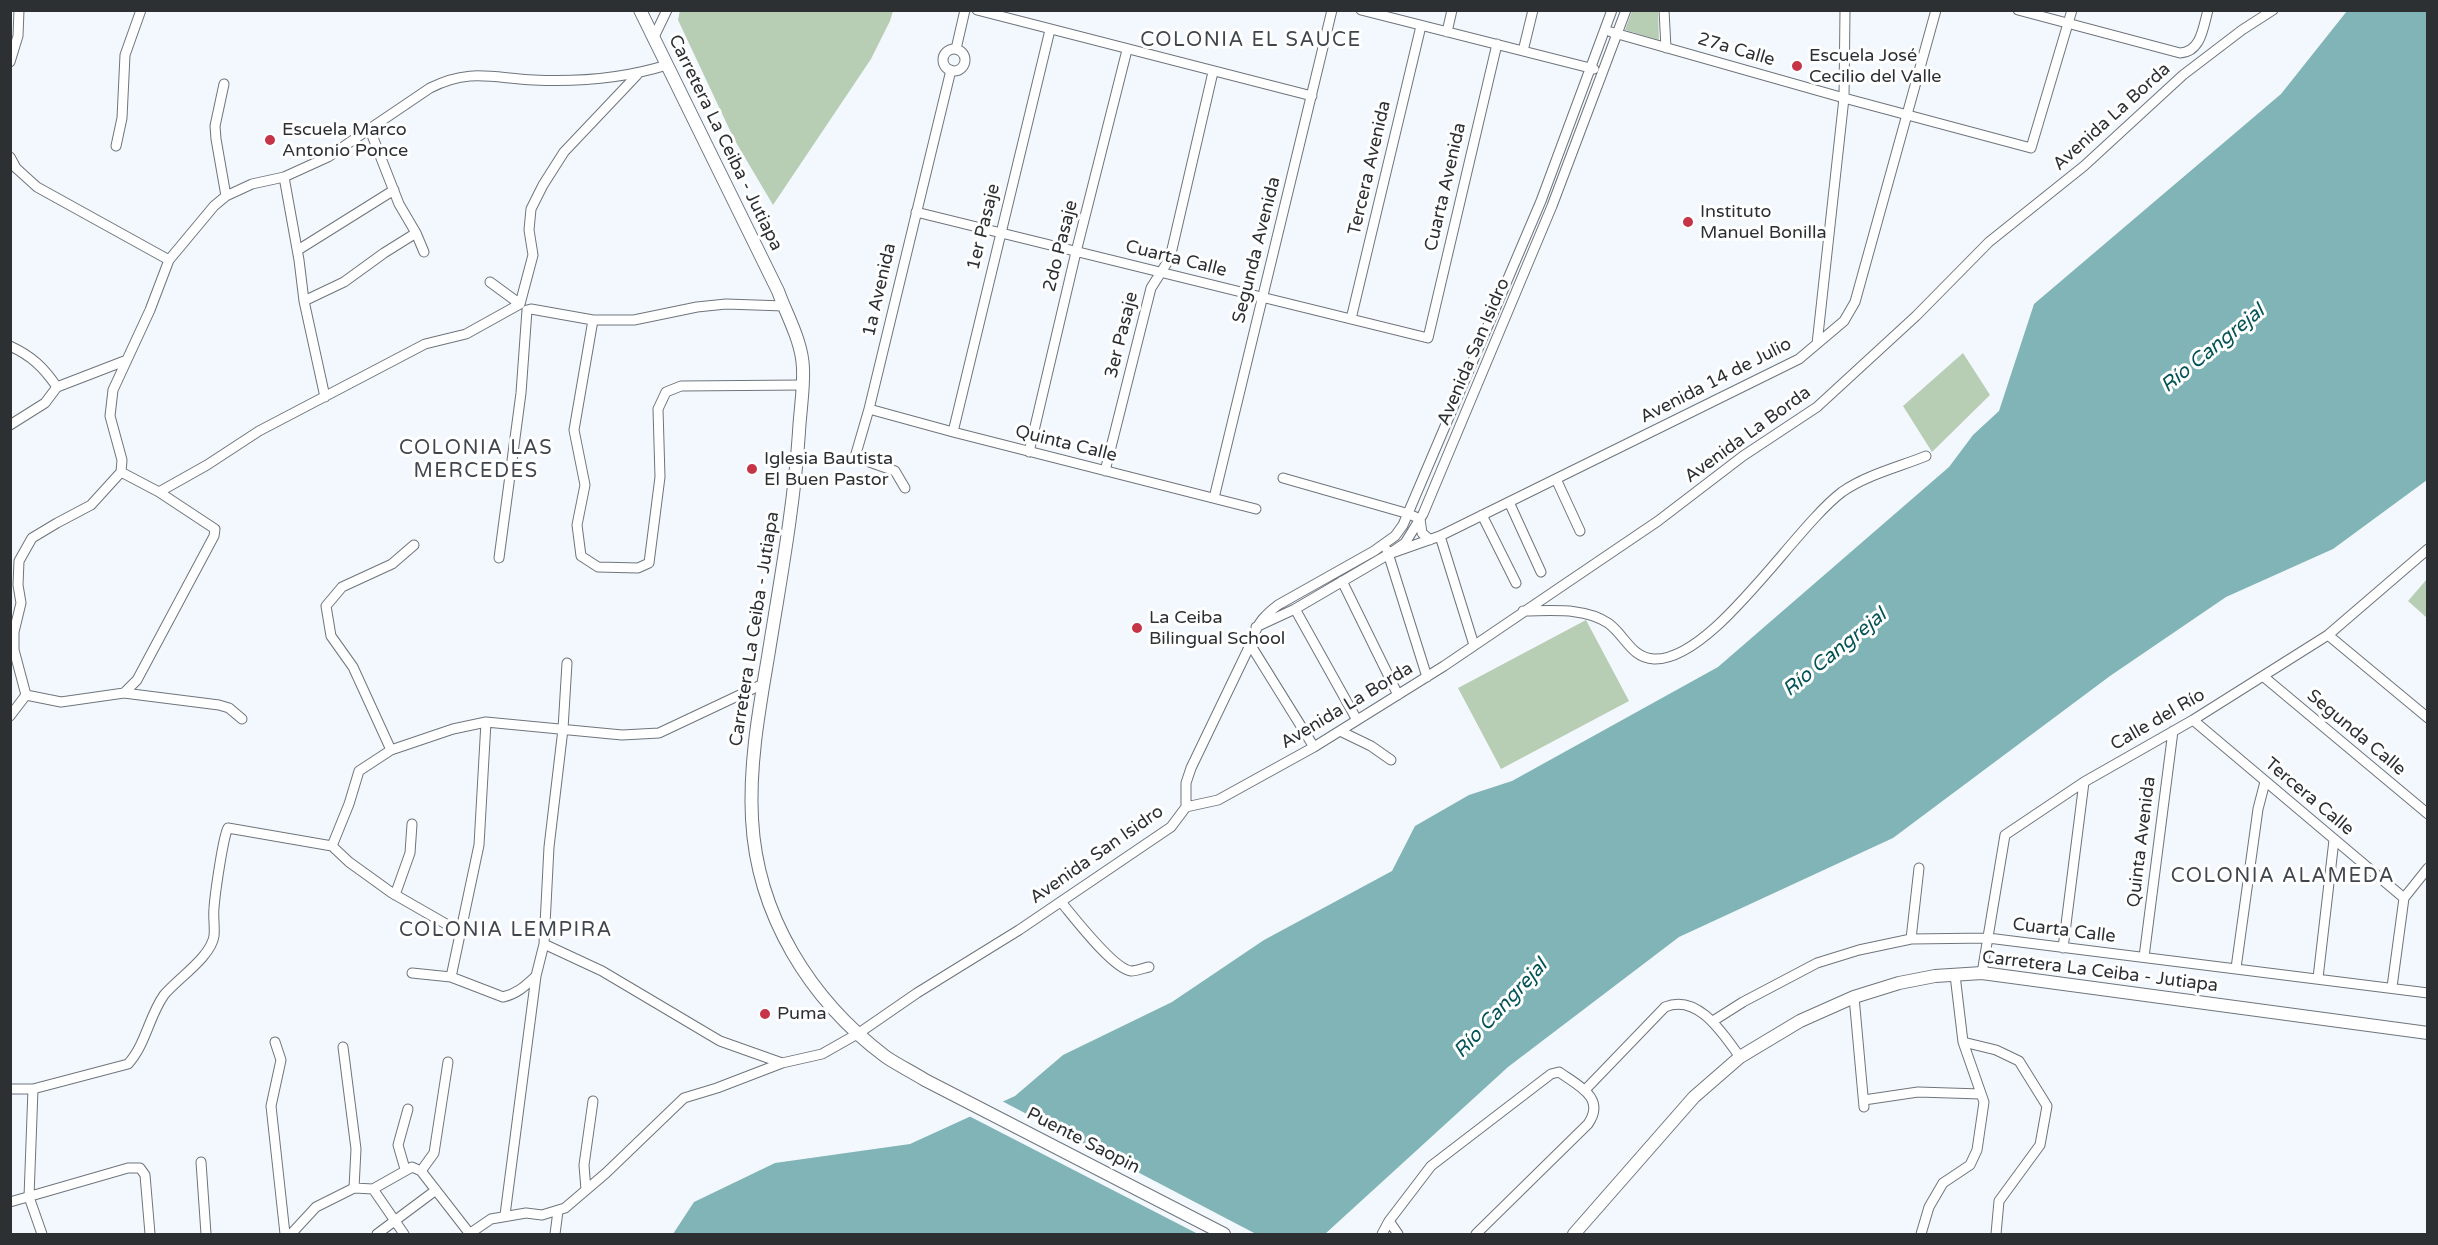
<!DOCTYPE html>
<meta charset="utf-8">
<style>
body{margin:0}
#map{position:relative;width:2438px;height:1245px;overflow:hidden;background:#f2f8fe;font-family:"Varela Round",sans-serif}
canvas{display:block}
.frame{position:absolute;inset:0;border:12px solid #2d3033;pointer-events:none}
</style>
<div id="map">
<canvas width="2438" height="1245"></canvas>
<div class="frame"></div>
</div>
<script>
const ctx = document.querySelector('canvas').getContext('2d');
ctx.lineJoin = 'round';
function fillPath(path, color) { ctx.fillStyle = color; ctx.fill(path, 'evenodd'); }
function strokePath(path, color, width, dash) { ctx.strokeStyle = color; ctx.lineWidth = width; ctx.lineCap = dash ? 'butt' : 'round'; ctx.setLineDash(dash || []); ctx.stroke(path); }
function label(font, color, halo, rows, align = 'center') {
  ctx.font = font + ' "Varela Round",sans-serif'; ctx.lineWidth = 6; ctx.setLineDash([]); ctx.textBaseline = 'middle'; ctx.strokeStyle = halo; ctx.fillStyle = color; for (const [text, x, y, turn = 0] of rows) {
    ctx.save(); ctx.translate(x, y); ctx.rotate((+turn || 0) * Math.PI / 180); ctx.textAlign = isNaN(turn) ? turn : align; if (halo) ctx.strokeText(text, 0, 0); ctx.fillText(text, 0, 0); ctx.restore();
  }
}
const green = new Path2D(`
 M680 10 893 11 890 21 871 59 773 205 734 139 678 20Z
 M1632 11H1658L1659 40 1625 30Z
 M1963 353 1990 395 1932 452 1903 406Z
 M2427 579V618L2408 601Z
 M1586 620 1629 701 1501 769 1458 688Z`);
const water = new Path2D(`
 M2347 11H2427V480L2333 549 2226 597 2110 676 1893 838 1679 937 1508 1067 1325 1234H673L694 1202 775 1163 910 1144 1015 1096 1063 1055 1172 1002 1264 940 1392 871 1415 826 1469 795 1512 781 1718 667 1949 467 1973 435 1999 411 2034 304 2281 94Z`);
const pier = new Path2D(`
 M1000 1100 1256 1234H1198L967 1115Z`);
const minor = new Path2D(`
 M977 10 1312 96
 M1361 10 1594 69
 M1664 10 1666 48
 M2018 10 2180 53C2201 52 2203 28 2208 10
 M1447 32 1452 10
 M1611 32 1844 98 2031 148 2072 10
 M653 39 667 10
 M943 60a11 11 0 1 1 22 0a11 11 0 1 1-22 0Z
 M956 49 965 10
 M1523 51 1533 10
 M10 62 18 36 19 10
 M224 84 215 126 216 139 226 196
 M370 130 399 204 416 233 424 252
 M116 146 122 118 125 55 141 10
 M10 157 16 168 37 187 169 260
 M284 177 299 260 304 301 325 397
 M916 212 1428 338 1497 44
 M298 250 394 190
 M490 282 520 304
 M304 301 344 282 384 253 416 233
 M1351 319 1421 26
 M593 320 574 430 585 485 577 525 581 556 598 567 638 568 649 563 660 477 658 409 666 392 681 386 802 385
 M1817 344 1844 98 1845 10
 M10 346C32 356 44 368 57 387
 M869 409 953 432 1256 509
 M10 425 45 403 57 387 127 360
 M953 432 1050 30
 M1029 452 1076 252 1127 50
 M1105 471 1151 288 1170 258 1213 72
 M121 472 159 492 215 529 214 536 137 680 124 693
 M1283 478 1409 514 1420 519 1422 533 1430 540
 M1556 479 1580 531
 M905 488 895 471 855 457 869 409 951 70
 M159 492 207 465 259 431 425 344 466 334 520 304 533 255 529 230 531 209 543 185 564 152 637 75
 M1214 498 1332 10
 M1509 502 1541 572
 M1482 515 1516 583
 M1440 536 1474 645
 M1387 550 1427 677
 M1389 554 1440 536 1799 359 1844 321 1855 302 1936 10
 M499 558 521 393 527 310 531 309 593 320H634L697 307 726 304 784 306
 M1342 581 1398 695
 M1295 609 1357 720
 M1523 611C1551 611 1584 607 1608 623 1625 635 1631 658 1654 659 1713 661 1794 528 1842 492 1866 475 1899 467 1926 456
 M1256 627 1295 609 1389 554 1405 543 1423 514 1552 206 1626 10
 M2328 635 2428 718
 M1250 644 1314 747
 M2264 677 2428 814
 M26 695 61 702 124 693 219 705 229 708 242 719
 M10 716 26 695 14 650V632L21 603 18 585 19 561 32 538 57 523 91 505 121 472 122 460 110 416 113 390 150 310 169 260 214 206 226 196 252 184 284 177 328 157 430 88C470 68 492 78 534 80 577 82 625 78 667 65
 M2193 720 2404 898
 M1340 731 1371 746 1391 760
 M391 750 353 667 331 636 326 606 342 587 392 564 414 545
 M1186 807 1218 800 1314 747 1444 666 1658 521 1743 456 1817 407 1916 316 1989 242 2084 166 2183 75 2242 30 2273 10
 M332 846 349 804 359 771 391 750 453 729 486 722 622 735 659 733 763 684
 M395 895 410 853 412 824
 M1061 902C1073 916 1113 969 1131 971 1136 971 1144 968 1149 967
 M1911 939 1919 868
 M544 944 602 971 720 1041 782 1063
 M2063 948 2084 782
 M2144 957 2173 731
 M2236 968 2258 809 2265 782
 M412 973 451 977 503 997C517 994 525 986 536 976
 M1982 973 2005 835 2084 782 2193 720 2328 635 2428 549
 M451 977 479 845 486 722
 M2318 978 2334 840
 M2392 987 2404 898 2428 868
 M1854 997 1864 1107
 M1713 1021 1743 1002 1817 963 1859 950 1911 939 1988 938 2428 993
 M275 1042 281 1060 271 1106 285 1234
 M1963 1042 1996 1050 2019 1061 2047 1106 2040 1145 1999 1201 1996 1234
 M343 1047 356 1149 354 1188
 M10 1089H33L128 1064C146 1044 149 1016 164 995 177 979 211 957 214 936 215 927 213 917 214 908 215 894 223 837 228 828L332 846 349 862 392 893 460 932
 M33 1089 29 1197 42 1234
 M1585 1090 1665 1007C1698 993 1723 1034 1740 1057
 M1864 1100 1918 1092 1981 1094
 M201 1162 206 1234
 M405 1169 398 1145 408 1109
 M421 1171 434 1153 448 1062
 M373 1189 404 1234
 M586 1190 584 1165 593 1101
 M10 1202 128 1168H140L145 1175 150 1234
 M505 1215 536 976 544 944 549 847 563 729 567 663
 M1389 1221 1398 1234
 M291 1234 316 1207 354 1188 373 1189 412 1167 421 1171 470 1234
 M377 1234 436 1190
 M469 1234 491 1219 526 1213 542 1215 565 1208 606 1173 684 1098 717 1088 782 1063 822 1054 859 1033 917 993 1019 930 1171 827 1186 807V783L1191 768 1253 639C1257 623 1265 615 1278 605L1374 551 1395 536 1403 525 1541 201 1612 10
 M555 1234 558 1211
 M1382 1234 1389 1221 1431 1166 1551 1074 1559 1072C1579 1086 1606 1098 1588 1124L1476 1234
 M1921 1234 1929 1207 1943 1183 1970 1165 1977 1150 1984 1102 1963 1042 1955 975`);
const major = new Path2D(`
 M640 10 778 291C787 316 802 341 803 368 804 389 800 411 799 432 794 507 780 582 768 657 759 710 749 765 752 819 757 915 810 1000 886 1057 898 1065 912 1072 925 1080L1224 1234
 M1574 1234 1694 1097 1740 1057 1800 1021 1854 997 1899 983 1935 976 1982 973 2428 1033`);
const markers = [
 [1797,66,6,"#c63547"],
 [270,140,6,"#c63547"],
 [1688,222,6,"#c63547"],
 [752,469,6,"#c63547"],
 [1137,628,6,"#c63547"],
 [765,1014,6,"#c63547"]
];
const streetNames = [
 ["27a Calle",1736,50,16],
 ["Avenida La Borda",2112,117,-42],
 ["Carretera La Ceiba - Jutiapa",725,143,64],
 ["Tercera Avenida",1370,168,-77],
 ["Cuarta Avenida",1446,187,-77],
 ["1er Pasaje",984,227,-76],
 ["2do Pasaje",1061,246,-76],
 ["Segunda Avenida",1257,250,-76],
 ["Cuarta Calle",1176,259,14],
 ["1a Avenida",880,290,-77],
 ["3er Pasaje",1122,335,-76],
 ["Avenida San Isidro",1474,352,-67],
 ["Avenida 14 de Julio",1716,381,-27],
 ["Avenida La Borda",1748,435,-36],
 ["Quinta Calle",1066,444,14],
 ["Carretera La Ceiba - Jutiapa",755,629,-81],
 ["Avenida La Borda",1347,706,-31],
 ["Calle del Río",2158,720,-30],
 ["Segunda Calle",2356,733,40],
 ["Tercera Calle",2309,797,40],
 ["Quinta Avenida",2142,842,-83],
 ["Avenida San Isidro",1097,855,-35],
 ["Cuarta Calle",2064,931,7],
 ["Carretera La Ceiba - Jutiapa",2100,972,7],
 ["Puente Saopin",1083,1141,27]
];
const poiNames = [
 ["Escuela José",1809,56],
 ["Cecilio del Valle",1809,77],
 ["Escuela Marco",282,130],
 ["Antonio Ponce",282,151],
 ["Instituto",1700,212],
 ["Manuel Bonilla",1700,233],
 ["Iglesia Bautista",764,459],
 ["El Buen Pastor",764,480],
 ["La Ceiba",1149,618],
 ["Bilingual School",1149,639],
 ["Puma",777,1014]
];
const neighbourhoodNames = [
 ["COLONIA EL SAUCE",1251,41],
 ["COLONIA LAS",476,449],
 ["MERCEDES",476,472],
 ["COLONIA ALAMEDA",2283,877],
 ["COLONIA LEMPIRA",506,931]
];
const waterNames = [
 ["Río Cangrejal",2213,349,-39],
 ["Río Cangrejal",1835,653,-39],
 ["Río Cangrejal",1501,1009,-47]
];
fillPath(green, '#b8ceb4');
fillPath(water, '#80b4b6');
fillPath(pier, '#f2f8fe');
strokePath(minor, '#6f757c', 11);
strokePath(major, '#6f757c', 14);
strokePath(minor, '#fff', 9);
strokePath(major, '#fff', 12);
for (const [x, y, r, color] of markers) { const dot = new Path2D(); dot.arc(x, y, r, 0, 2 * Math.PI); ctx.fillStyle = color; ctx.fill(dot); strokePath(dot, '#fff', 2); }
label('18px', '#2d3033', '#fff', streetNames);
label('18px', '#2d3033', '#fff', poiNames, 'left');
ctx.letterSpacing = '1.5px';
label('20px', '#40464d', '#fff', neighbourhoodNames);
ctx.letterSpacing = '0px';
label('italic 20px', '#045357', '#fff', waterNames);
</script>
